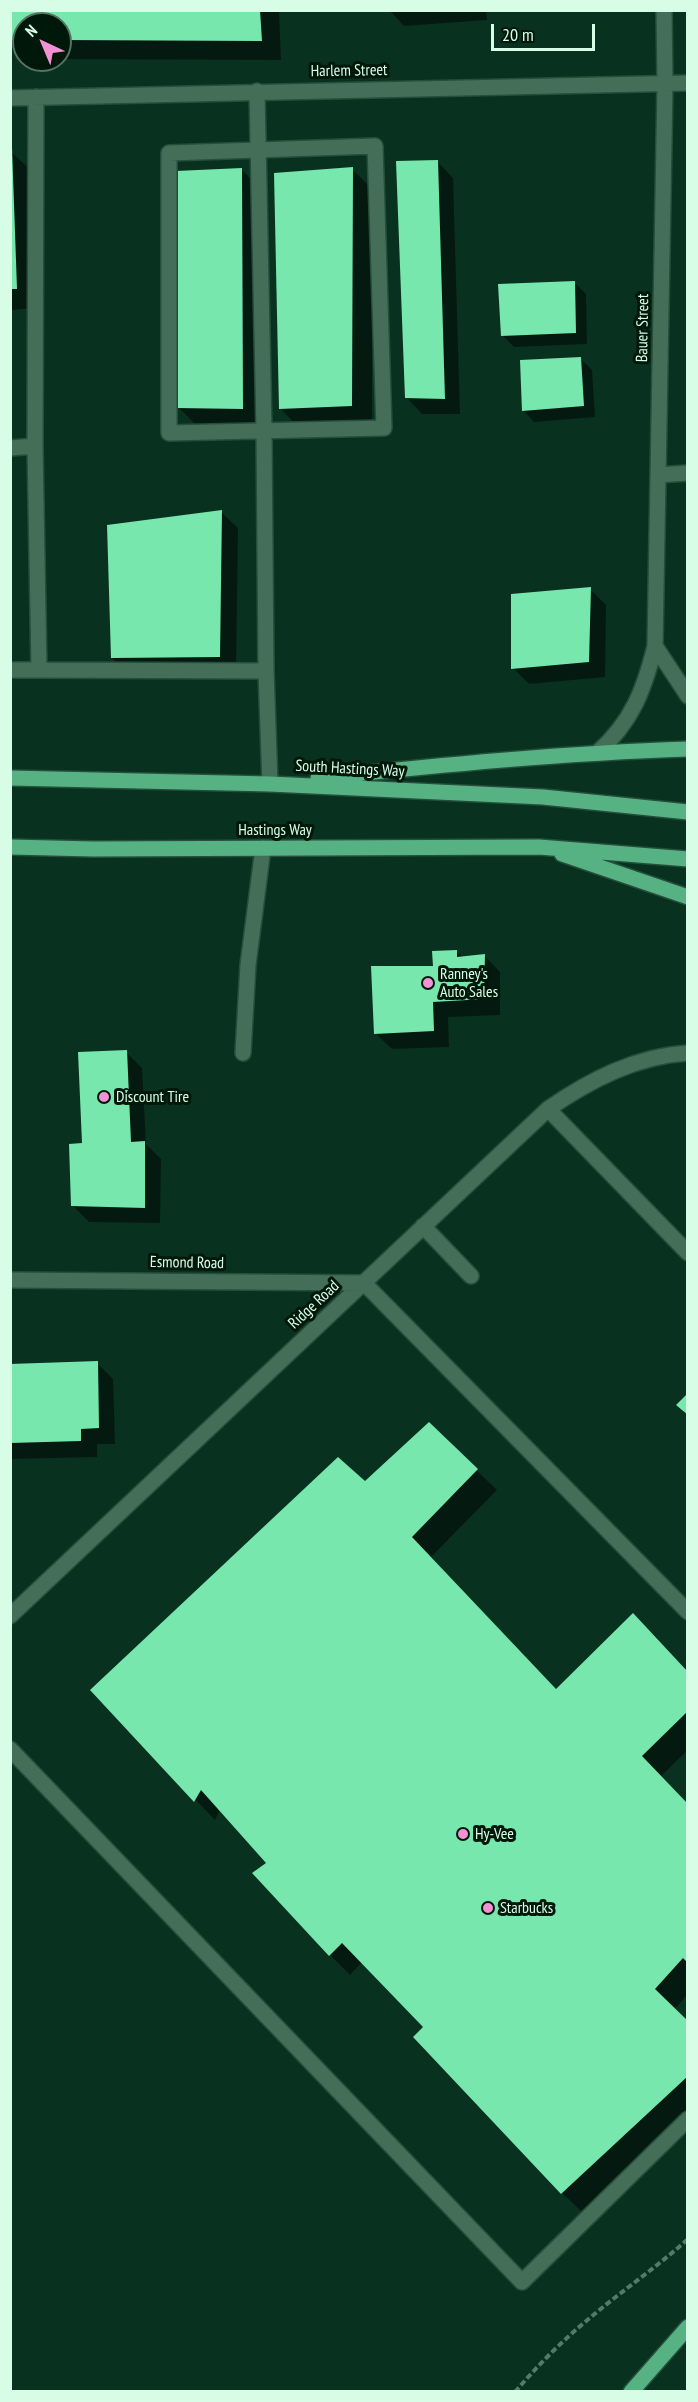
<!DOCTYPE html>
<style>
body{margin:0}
#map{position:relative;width:698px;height:2402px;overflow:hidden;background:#08321f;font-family:"PT Sans Narrow",sans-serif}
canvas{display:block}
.frame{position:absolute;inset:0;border:12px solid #d8fde7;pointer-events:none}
.north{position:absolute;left:12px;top:12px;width:60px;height:60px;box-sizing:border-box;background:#00180a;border:2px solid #567462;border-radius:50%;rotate:316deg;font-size:16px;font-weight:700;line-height:24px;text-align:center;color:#d8fde7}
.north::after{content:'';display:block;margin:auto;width:21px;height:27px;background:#f391d5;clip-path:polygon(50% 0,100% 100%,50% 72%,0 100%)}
.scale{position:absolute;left:491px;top:24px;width:104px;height:27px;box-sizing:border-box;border:3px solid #d8fde7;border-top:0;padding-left:8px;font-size:18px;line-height:21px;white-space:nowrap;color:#d8fde7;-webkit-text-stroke:4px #00180a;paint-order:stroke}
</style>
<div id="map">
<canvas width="698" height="2402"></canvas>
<div class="frame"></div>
<div class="north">N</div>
<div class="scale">20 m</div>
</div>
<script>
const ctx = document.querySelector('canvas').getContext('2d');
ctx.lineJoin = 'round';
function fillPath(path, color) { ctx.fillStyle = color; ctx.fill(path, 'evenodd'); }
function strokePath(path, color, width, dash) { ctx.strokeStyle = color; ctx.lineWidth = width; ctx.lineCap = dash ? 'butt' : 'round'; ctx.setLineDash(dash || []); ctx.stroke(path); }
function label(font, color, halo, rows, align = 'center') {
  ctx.font = font + ' "PT Sans Narrow",sans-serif'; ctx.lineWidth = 6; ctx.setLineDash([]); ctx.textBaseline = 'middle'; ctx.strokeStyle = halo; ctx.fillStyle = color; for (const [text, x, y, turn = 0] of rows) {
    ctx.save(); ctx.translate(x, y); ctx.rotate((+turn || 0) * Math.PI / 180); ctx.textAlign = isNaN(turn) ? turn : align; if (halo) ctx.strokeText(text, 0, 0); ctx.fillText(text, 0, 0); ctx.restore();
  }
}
const shadow = new Path2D(`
 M10 10H279L281 60 60 59V24H24V57L10 43Z
 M389 10H486L487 20 404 26Z
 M10 151 32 171 36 308 10 310Z
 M437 161 453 178 460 414H422L406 397Z
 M352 169 372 189V425L300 429 281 409Z
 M242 170 258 186 259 424H195L179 408Z
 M575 283 586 294 587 344 514 347 502 335Z
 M580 358 592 370 595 417 534 422 523 410Z
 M221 512 238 528 236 673 129 674 112 658Z
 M590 589 606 605 605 677 529 684 513 668Z
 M457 951 463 958 484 955 500 972V1015L448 1017 449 1047 392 1049 375 1033 435 967Z
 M126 1052 142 1068 146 1144 161 1159 160 1223 89 1222 72 1205 84 1144Z
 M97 1363 113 1379 115 1444H97V1457L10 1459V1366Z
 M429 1424 497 1490 431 1557 557 1691 688 1673V1750L660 1777 688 1806V1994L674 2010 688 2023V2114L582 2212 562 2193 425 2027 362 1962 350 1975 330 1955 254 1873 268 1863 220 1810 215 1820 92 1690 365 1483Z`);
const building = new Path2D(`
 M10 10H260L262 41 60 40V24H24V40H10Z
 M10 147H12L17 289H10Z
 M438 160 445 399 405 398 396 161Z
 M353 167 352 406 279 409 274 173Z
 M242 168 243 409 177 408 176 171Z
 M575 281 576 333 501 336 498 284Z
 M581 357 584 406 522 411 520 360Z
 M222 510 220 657 111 658 107 525Z
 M591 587 589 662 511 669V594Z
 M457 950V957L485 954 484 999 433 1002 434 1031 374 1034 371 966H433L432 951Z
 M127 1050 131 1142 145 1141V1208L71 1206 69 1144 82 1143 78 1052Z
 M98 1361 99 1428 81 1429V1441L10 1443V1364Z
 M688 1393V1415L676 1405Z
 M429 1422 478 1469 412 1537 556 1689 633 1613 688 1672V1711L642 1756 688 1804V1963L683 1958 655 1989 688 2021V2076L561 2194 413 2037 423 2027 342 1943 329 1956 252 1873 266 1863 201 1790 194 1802 90 1690 338 1457 365 1481Z`);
const path = new Path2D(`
 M515 2392C538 2365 564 2339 591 2317 623 2290 657 2267 688 2239`);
const minor = new Path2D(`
 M10 98 688 83
 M375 146 384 428 169 433V153Z
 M10 448 35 446 36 97
 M658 475 688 473
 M655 646 688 696
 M10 670H39L35 446
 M39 670 266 671 264 431 257 91
 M266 671 270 784
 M597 753C632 722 644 690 655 646L665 84 664 10
 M243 1053 248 965 263 848
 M548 1109 688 1253
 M423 1226 471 1276
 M10 1280 364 1283 688 1612
 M10 1616 548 1109C590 1080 636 1056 688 1053
 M10 1749 522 2282 688 2119`);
const major = new Path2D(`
 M10 778 270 784 543 797 688 812
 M318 778C441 765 564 753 688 749
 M10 847 93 849 539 847 688 859
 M562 854 688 897
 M631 2392 688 2327`);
const markers = [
 [428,983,6,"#f391d5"],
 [104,1097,6,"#f391d5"],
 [463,1834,6,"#f391d5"],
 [488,1908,6,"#f391d5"]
];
const streetNames = [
 ["Harlem Street",349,71,-1],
 ["Bauer Street",643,328,-89],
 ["South Hastings Way",350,769,3],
 ["Hastings Way",275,830],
 ["Esmond Road",187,1263,1],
 ["Ridge Road",314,1305,-43]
];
const poiNames = [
 ["Ranney's",440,974],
 ["Auto Sales",440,992],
 ["Discount Tire",116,1097],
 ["Hy-Vee",475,1834],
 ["Starbucks",500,1908]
];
fillPath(shadow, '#0007');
fillPath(building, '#77e7ae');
strokePath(minor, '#254e3b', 18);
strokePath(major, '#254e3b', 18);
strokePath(path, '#537b67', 4, [6, 3]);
strokePath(minor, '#446e57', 15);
strokePath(major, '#56b183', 15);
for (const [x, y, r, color] of markers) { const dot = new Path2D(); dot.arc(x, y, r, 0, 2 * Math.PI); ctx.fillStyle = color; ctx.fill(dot); strokePath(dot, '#00180a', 2); }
label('16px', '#d8fde7', '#00180a', streetNames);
label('16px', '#d8fde7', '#00180a', poiNames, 'left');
</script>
